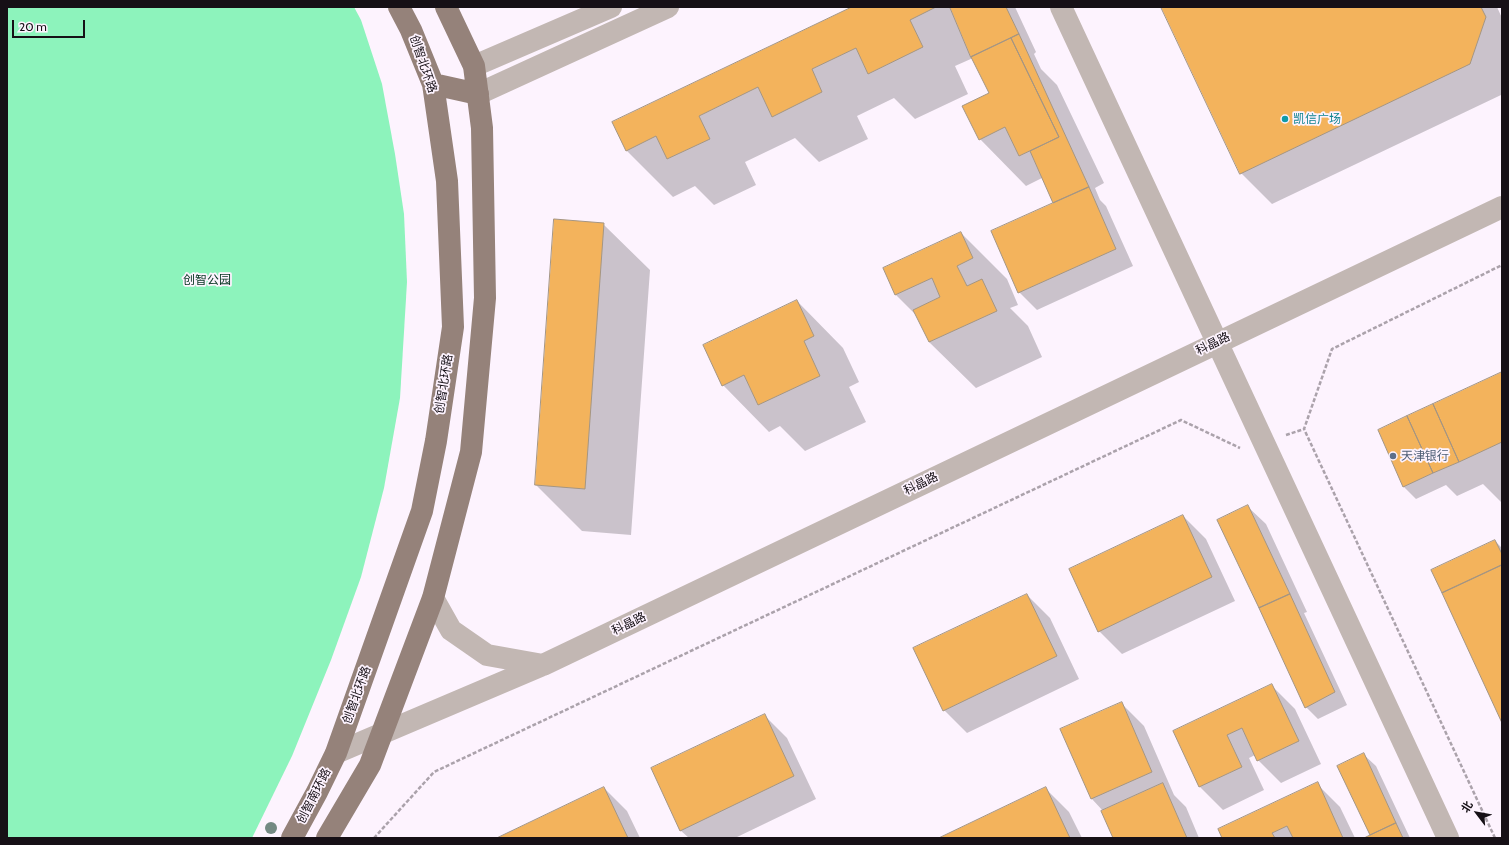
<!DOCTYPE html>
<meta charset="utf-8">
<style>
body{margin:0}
#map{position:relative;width:1509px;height:845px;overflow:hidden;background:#fdf3fe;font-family:Cabin,"Noto Sans SC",sans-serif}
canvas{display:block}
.frame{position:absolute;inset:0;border:8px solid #161016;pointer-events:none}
.north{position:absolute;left:1457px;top:793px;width:40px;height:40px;-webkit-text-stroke:3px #fdf3fe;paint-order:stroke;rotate:302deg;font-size:11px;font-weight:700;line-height:16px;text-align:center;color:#161016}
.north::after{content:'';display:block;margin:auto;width:14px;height:18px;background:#161016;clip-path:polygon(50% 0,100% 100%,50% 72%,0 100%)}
.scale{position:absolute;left:12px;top:20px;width:73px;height:18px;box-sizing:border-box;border:2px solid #161016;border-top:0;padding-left:5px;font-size:12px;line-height:14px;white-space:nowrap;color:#161016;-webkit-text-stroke:3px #fdf3fe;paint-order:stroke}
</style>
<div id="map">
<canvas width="1509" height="845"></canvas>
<div class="frame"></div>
<div class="north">北</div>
<div class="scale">20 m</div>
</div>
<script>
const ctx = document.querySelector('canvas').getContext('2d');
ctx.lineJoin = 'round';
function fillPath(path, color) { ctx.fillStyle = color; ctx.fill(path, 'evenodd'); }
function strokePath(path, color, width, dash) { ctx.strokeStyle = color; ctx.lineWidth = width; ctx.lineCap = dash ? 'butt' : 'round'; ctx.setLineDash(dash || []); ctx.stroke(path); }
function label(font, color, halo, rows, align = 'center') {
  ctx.font = font + ' Cabin,"Noto Sans SC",sans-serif'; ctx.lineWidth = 3.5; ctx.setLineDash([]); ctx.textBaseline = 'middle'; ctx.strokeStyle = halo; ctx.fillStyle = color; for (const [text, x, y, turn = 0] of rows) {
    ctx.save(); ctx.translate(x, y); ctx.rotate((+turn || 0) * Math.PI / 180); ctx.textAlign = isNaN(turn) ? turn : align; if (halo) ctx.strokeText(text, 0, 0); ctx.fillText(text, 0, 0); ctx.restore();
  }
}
const green = new Path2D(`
 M7 7H354L361 20 382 84 395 154 404 214 407 282 400 398 384 488 361 577 331 660 292 756 252 838H7Z`);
const shadow = new Path2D(`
 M854 7H1015L1036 52 1034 54 1041 69 1057 85 1104 183 1095 188 1100 200 1106 206 1133 266 1037 310 1019 292 1054 204 1042 178 1026 186 980 139 990 93 973 58 955 66 968 94 915 119 894 98 857 116 868 139 819 162 795 138 745 162 756 185 714 205 695 186 673 197 626 150Z
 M1163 7H1497L1502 18V93L1501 95 1272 204 1241 173Z
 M603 224 650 270 631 535 582 531 536 485Z
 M961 233 1007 279 1018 305 1010 308 1028 326 1042 357 976 388 929 342 917 316 896 295 884 268Z
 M797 301 843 348 859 382 849 387 866 422 805 451 780 426 769 432 723 385Z
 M1502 373V503L1483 484 1457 496 1446 485 1416 499 1404 487 1379 430Z
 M1248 507 1266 524 1307 612 1304 613 1347 705 1318 719 1306 707Z
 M1183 516 1206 539 1235 601 1122 654 1099 631Z
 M1495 541 1502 548V720Z
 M1027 595 1050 618 1079 679 967 733 944 710Z
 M1272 686 1295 709 1321 764 1281 783 1258 760 1255 755 1249 758 1264 790 1223 810 1200 787 1174 731Z
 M1121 703 1144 726 1174 795 1186 807 1199 838H1114L1103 811 1092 799 1061 730Z
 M764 715 787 738 816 799 735 838H689L680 830Z
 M1363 754 1376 766 1410 838H1366L1371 836Z
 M1317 784 1340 807 1355 838H1223Z
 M604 788 627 811 640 838H499Z
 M1046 789 1069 812 1082 838H941Z`);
const building = new Path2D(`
 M852 7H936L910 20 923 47 868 74 856 48 812 69 822 92 772 117 758 87 699 116 710 139 667 159 656 136 626 151 612 122Z
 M950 7H1006L1019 34 971 57Z
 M1161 7H1481L1486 17 1470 64 1240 174Z
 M1019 34 1089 187 1053 203 1030 151 1059 137 1011 38Z
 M1011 38 1059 137 1019 156 1005 127 979 140 962 106 989 93 971 57Z
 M1089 187 1116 249 1018 293 991 231Z
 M554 219 604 223 585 489 535 485Z
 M961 232 973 258 957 266 967 286 982 279 997 311 929 342 913 310 940 297 932 278 895 295 883 268Z
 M797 300 814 336 804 341 820 376 758 405 744 375 722 386 703 345Z
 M1502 372V442L1459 462 1433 404Z
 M1433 404 1459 462 1433 473 1407 416Z
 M1407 416 1433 473 1403 487 1378 430Z
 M1248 505 1290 594 1259 608 1217 520Z
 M1183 515 1212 577 1098 632 1069 569Z
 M1495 540 1502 554V565L1442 593 1431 570Z
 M1502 565V723L1442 593Z
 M1027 594 1057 656 943 711 913 648Z
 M1290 594 1335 692 1305 708 1259 608Z
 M1272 684 1299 741 1257 761 1242 728 1227 735 1242 767 1199 787 1173 731Z
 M1122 702 1152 772 1091 799 1060 729Z
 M765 714 794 776 680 831 651 768Z
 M1364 753 1396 823 1370 835 1337 766Z
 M1318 782 1343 838H1293L1287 826 1272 833 1275 838H1222L1218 829Z
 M1163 783 1187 838H1113L1101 811Z
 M604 787 628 838H497Z
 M1046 787 1070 838H939Z
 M1396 823 1403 838H1364L1370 835Z`);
const path = new Path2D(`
 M1286 435 1304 429
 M374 838 434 772 1181 420 1240 448
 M1495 838 1304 429 1332 349 1502 265`);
const minor = new Path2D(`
 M1061 7 1448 838
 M474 66 611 7
 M478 94 668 7
 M433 598 451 630 487 655 543 665
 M336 753 543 665 1502 207`);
const major = new Path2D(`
 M433 84 478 94
 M292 838 317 792 336 753 422 511 436 441 453 327 447 181 433 84 411 30 399 7
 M327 838 370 765 433 598 471 452 485 298 482 128 474 66 446 7`);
const trees = [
 [271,828]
];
const markers = [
 [1285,119,4,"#0f9aa8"],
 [1393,456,4,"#5c6f8a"]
];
const streetNames = [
 ["创智北环路",423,64,71],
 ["科晶路",1213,344,-26],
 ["创智北环路",444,384,-81],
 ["科晶路",921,484,-26],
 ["科晶路",629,624,-26],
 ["创智北环路",357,695,-70],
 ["创智南环路",314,796,-63]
];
const cultureNames = [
 ["凯信广场",1293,119]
];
const parkNames = [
 ["创智公园",207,280]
];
const serviceNames = [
 ["天津银行",1401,456]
];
fillPath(green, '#8df3bc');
fillPath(shadow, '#0003');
fillPath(building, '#f3b35c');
strokePath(building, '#a49583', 1);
strokePath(path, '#aba2ab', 2.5, [4, 2]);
strokePath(minor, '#c2b7b3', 22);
strokePath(major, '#95827a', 22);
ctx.fillStyle = '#748983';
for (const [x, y] of trees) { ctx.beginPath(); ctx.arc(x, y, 6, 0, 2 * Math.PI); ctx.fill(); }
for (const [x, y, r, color] of markers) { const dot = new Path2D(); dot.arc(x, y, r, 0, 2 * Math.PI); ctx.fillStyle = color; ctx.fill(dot); strokePath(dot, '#fdf3fe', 1.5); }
label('12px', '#161016', '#fdf3fe', streetNames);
label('12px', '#0d838f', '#fdf3fe', cultureNames, 'left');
label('12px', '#03331e', '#fdf3fe', parkNames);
label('12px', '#4e5e75', '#fdf3fe', serviceNames, 'left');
</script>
